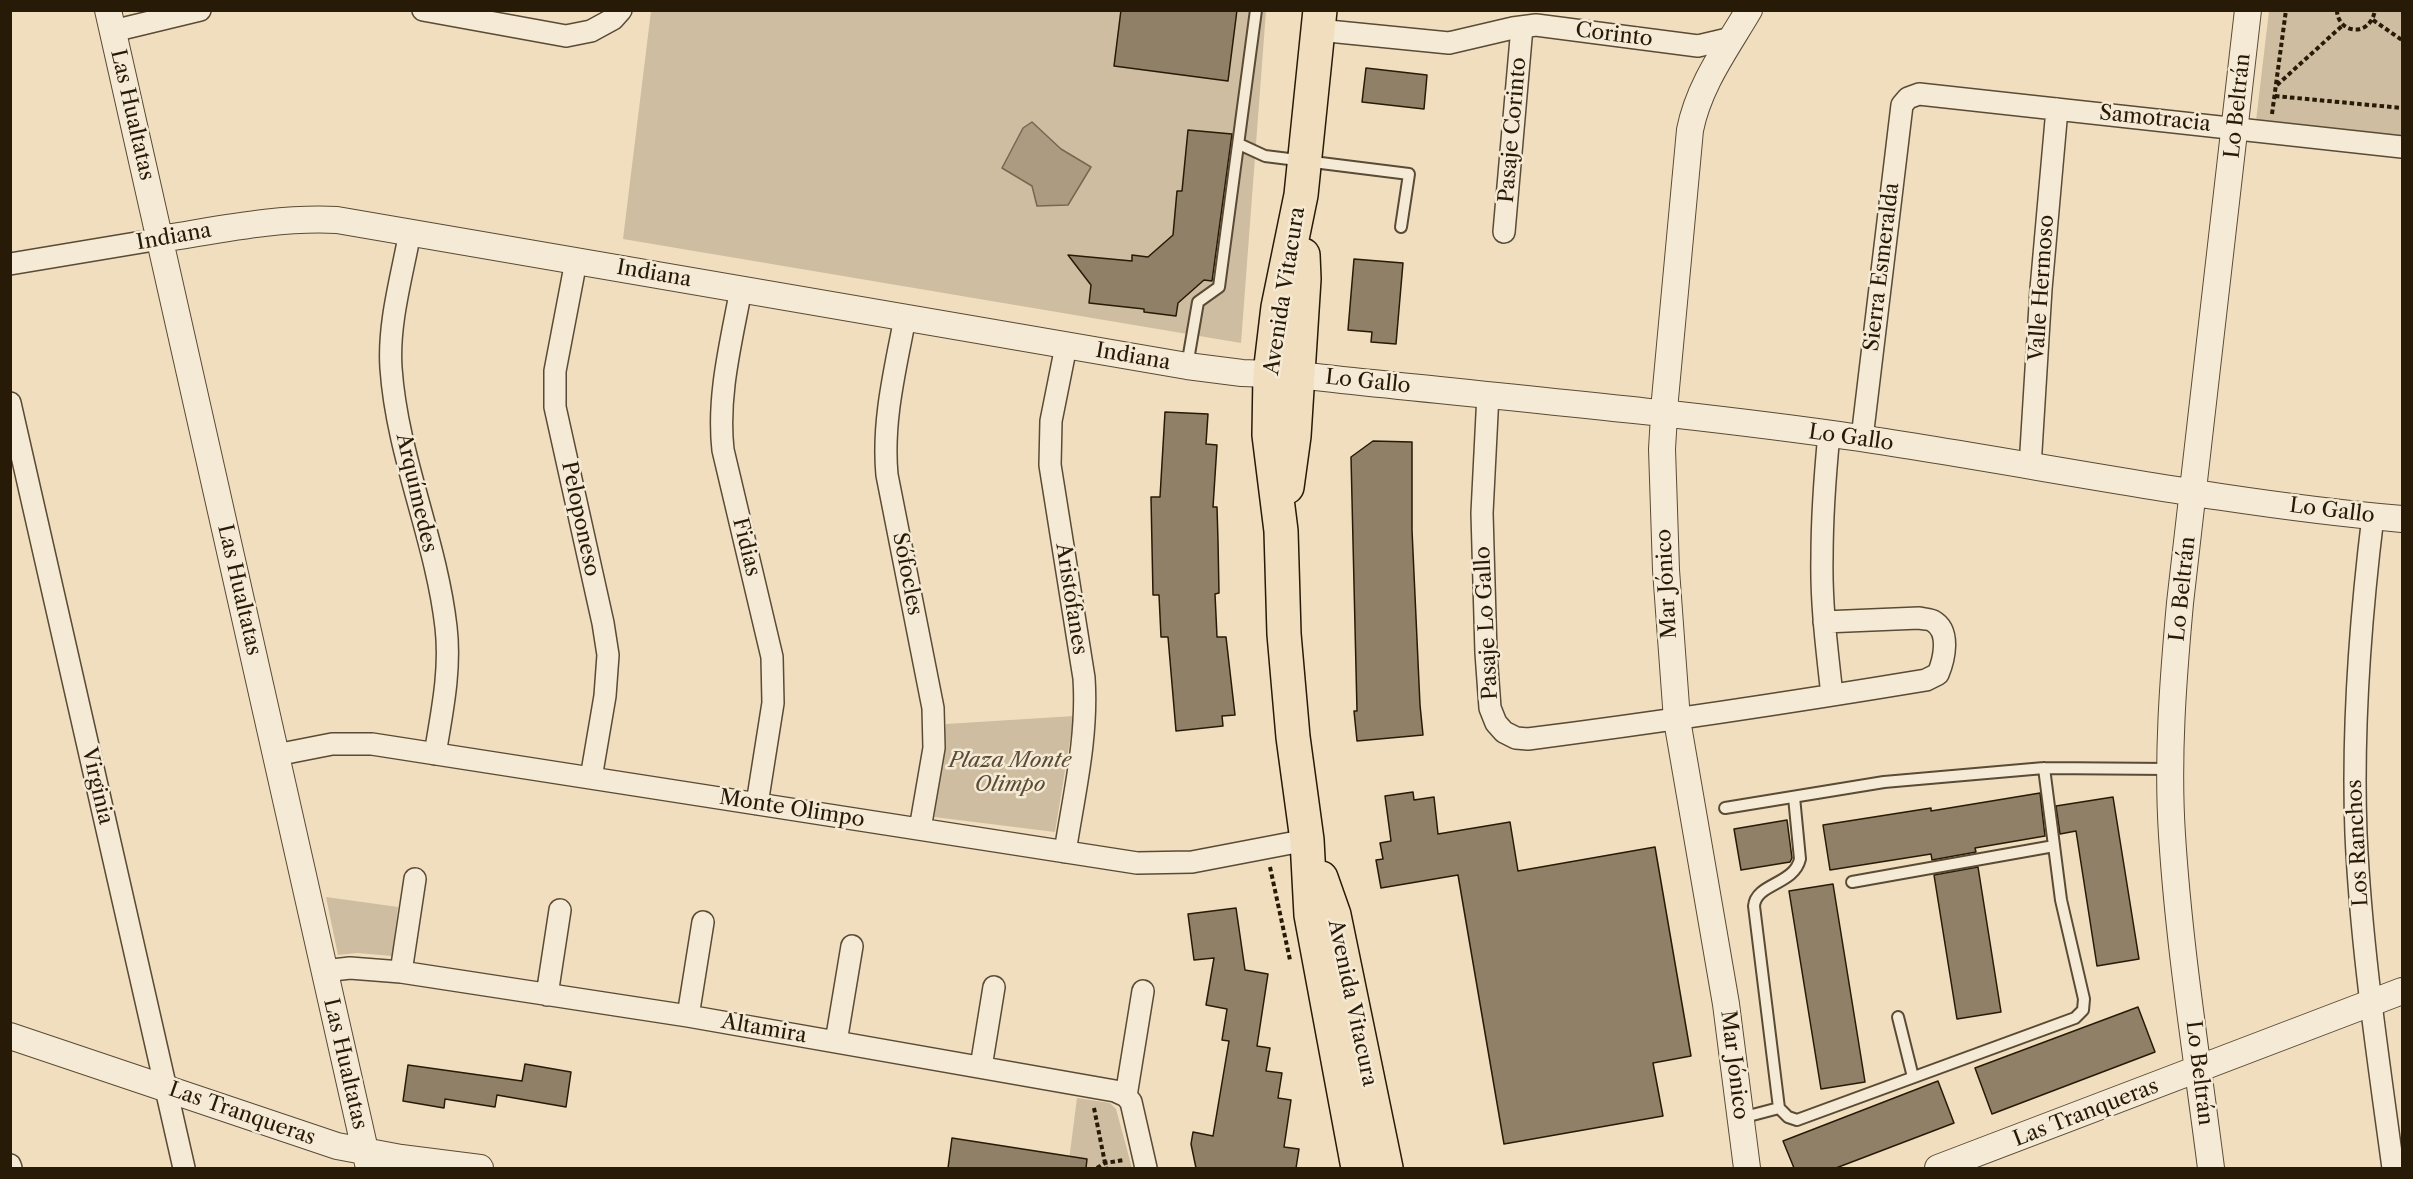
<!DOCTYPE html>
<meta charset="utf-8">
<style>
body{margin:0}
#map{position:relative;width:2413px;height:1179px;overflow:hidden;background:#f0debf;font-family:"Libre Caslon Text",serif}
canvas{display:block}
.frame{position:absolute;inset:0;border:12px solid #271a07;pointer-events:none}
</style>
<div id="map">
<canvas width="2413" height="1179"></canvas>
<div class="frame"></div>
</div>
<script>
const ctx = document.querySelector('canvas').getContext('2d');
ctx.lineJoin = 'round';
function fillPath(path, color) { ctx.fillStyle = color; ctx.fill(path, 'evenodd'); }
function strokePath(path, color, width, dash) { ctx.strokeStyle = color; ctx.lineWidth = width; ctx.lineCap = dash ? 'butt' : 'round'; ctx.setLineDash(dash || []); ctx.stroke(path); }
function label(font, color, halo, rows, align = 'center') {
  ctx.font = font + ' "Libre Caslon Text",serif'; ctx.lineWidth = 5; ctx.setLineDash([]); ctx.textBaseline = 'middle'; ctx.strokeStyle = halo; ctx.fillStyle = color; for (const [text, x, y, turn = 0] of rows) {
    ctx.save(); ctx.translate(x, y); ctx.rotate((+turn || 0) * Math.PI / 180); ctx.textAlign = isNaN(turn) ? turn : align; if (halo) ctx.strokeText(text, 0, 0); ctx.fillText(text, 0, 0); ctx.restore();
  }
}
const green = new Path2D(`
 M651 11H1266L1241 343 623 239Z
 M2269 11H2402V138L2256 121Z
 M1074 716 1055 832 934 817 946 724Z
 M326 897 398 907 392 956 357 953 338 955Z
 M1077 1098 1110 1103 1116 1109 1132 1168H1068Z`);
const water = new Path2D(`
 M1032 122 1061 149 1091 167 1068 205 1037 206 1032 186 1002 168 1023 128Z`);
const building = new Path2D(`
 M1121 10H1237L1228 81 1114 66Z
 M1366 68 1427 75 1424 109 1362 102Z
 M1188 130 1232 134 1212 281 1204 280 1178 303 1176 316 1144 312V309L1089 303 1091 285 1068 255 1132 261V255L1148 257 1173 235 1177 191H1182Z
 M1354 259 1403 263 1396 344 1371 342 1372 332 1348 330Z
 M1165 412 1208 414 1206 444 1217 445 1213 507H1217L1218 541 1219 593 1215 594 1217 637H1226L1235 715 1222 716 1223 726 1176 731 1168 637H1161L1159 595H1153L1151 497H1160Z
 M1373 441 1412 442V530L1420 705 1423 735 1357 741 1354 711H1357L1351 457Z
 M1413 792 1414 800 1434 797 1438 834 1510 822 1518 871 1655 847 1691 1056 1653 1063 1663 1116 1504 1144 1458 875 1381 888 1376 860 1383 859 1380 843 1391 841 1385 796Z
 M2040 793 2045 836 1975 848 1976 852 1932 860 1931 854 1830 870 1823 825 1931 808V811Z
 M2113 797 2139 959 2097 966 2076 831 2060 834 2056 806Z
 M1787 820 1792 858 1790 862 1741 870 1734 829Z
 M1978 867 2001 1012 1957 1019 1934 875Z
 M1833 884 1865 1082 1821 1089 1789 891Z
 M1236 908 1245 970 1268 974 1257 1046 1270 1048 1266 1071 1282 1073 1278 1098 1291 1100 1284 1147 1299 1149 1296 1168H1196L1191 1144 1193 1132 1213 1136 1229 1041 1222 1040 1227 1009 1206 1005 1214 958 1194 960 1188 914Z
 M2138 1007 2155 1052 1992 1114 1975 1068Z
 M525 1064 571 1072 566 1107 497 1095 495 1107 445 1099 444 1108 403 1101 408 1065 522 1081Z
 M1938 1081 1954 1123 1836 1168H1794L1783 1141Z
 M952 1138 1087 1159 1086 1168H948Z`);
const path = new Path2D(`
 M2337 10C2337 33 2370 39 2375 10
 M2373 20 2402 40
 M2277 85 2343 25
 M2275 96 2402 108
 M2272 114 2286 10
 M1270 867 1290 960
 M1094 1108 1106 1168
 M1097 1168 1105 1163 1124 1160`);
const service = new Path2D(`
 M1239 144 1265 156 1409 174 1401 227
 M1187 366 1198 302 1219 287 1256 10
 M1794 797 1800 859C1794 885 1756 883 1754 906L1779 1108 1788 1117 1797 1120 2075 1018 2083 1010 2084 999 2061 900 2044 768
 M1725 808 1884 782 2044 768 2169 769
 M1852 882 2054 846
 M1898 1017 1913 1077
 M1741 1118 1779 1108`);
const minor = new Path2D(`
 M423 10 566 36 591 31 613 19 621 10
 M1318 30 1449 43 1513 28 1536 25 1698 46 1732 38
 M113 31 200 10
 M410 232C402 276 388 323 391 368 397 456 436 539 446 627 451 670 442 712 435 754
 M1504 232 1522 27
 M576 261 555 371V407L603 623 608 655 605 696 591 778
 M10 264 160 239
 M741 289C731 343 717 396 723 450L772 657 773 703 757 804
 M905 318C895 370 882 422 887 475L933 708 934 748 920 829
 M1488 394 1482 513 1486 653 1490 708 1496 723 1504 732 1516 738 1528 739C1661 722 1793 702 1926 680L1938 674C1944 660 1951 631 1933 621 1930 619 1923 619 1919 618L1824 622
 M10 403 184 1168
 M1829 434C1825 475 1822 516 1822 558 1821 604 1827 650 1832 695
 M1862 438 1902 105 1908 98 1919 94 2402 147
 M2030 467 2041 289 2057 109
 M2373 516C2360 622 2352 728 2356 834 2361 946 2378 1057 2393 1168
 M276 755 332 744H372L1137 863 1192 862 1307 840
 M1065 852C1074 794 1088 737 1084 678L1050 465 1051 421 1066 346
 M324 971 350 968 401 972 688 1016 1115 1091 1126 1096 1131 1102 1146 1168
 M401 972 415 879
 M547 995 560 910
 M688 1016 703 922
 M836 1042 852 946
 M981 1067 994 987
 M1126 1096 1143 991
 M10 1165 11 1168`);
const tertiary = new Path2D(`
 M108 10 369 1168
 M160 239C219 230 276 217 337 220L1187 366 1242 373 1297 375C1485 396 1673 411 1860 438 2040 465 2220 503 2402 519
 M10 1036 337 1146 401 1158 480 1168
 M1747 1168 1726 1004 1677 720 1666 570 1662 449 1665 399 1690 130C1699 85 1726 49 1749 10
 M1938 1168 2402 991
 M2211 1168C2197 1058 2179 946 2172 835 2167 758 2173 680 2180 603L2248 10`);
const primary = new Path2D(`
 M1320 10 1301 195 1278 307 1270 374 1269 435 1281 531 1284 634 1293 737 1307 840 1311 915 1358 1168
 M1287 487 1294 436 1304 279 1303 255
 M1321 878 1334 915 1386 1168`);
const streetNames = [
 ["Corinto",1614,35,7],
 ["Lo Beltrán",2238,106,-84],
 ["Las Hualtatas",132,115,77],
 ["Samotracia",2155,119,6],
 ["Pasaje Corinto",1513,130,-85],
 ["Indiana",174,237,-10],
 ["Sierra Esmeralda",1882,267,-83],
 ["Indiana",654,274,10],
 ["Valle Hermoso",2042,288,-86],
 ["Avenida Vitacura",1285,291,-81],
 ["Indiana",1133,357,10],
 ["Lo Gallo",1368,382,6],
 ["Lo Gallo",1851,438,8],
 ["Arquímedes",416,493,77],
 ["Lo Gallo",2332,511,7],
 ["Peloponeso",580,519,78],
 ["Fidias",746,547,76],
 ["Sófocles",907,574,79],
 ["Mar Jónico",1667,584,-93],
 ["Lo Beltrán",2183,589,-84],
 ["Las Hualtatas",239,590,77],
 ["Aristófanes",1071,599,81],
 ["Pasaje Lo Gallo",1487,623,-93],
 ["Virginia",97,786,77],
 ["Monte Olimpo",792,809,9],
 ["Los Ranchos",2358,843,-93],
 ["Avenida Vitacura",1352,1003,78],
 ["Altamira",764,1029,10],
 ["Las Hualtatas",345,1064,77],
 ["Mar Jónico",1734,1065,83],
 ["Lo Beltrán",2199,1073,83],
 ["Las Tranqueras",2086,1113,-21],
 ["Las Tranqueras",242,1114,19]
];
const parkNames = [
 ["Plaza Monte",1010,761],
 ["Olimpo",1010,785]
];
fillPath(green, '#cebda0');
fillPath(water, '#ac9b80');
strokePath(water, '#776750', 1.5);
fillPath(building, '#908067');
strokePath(building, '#271a07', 1.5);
strokePath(service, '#594b35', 14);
strokePath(minor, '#594b35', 24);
strokePath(tertiary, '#594b35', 28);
strokePath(primary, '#271a07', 36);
strokePath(path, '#271a07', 4, [4.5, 3]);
strokePath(service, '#f5ead5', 10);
strokePath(minor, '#f5ead5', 21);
strokePath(tertiary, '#f5ead5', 26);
strokePath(primary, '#f0debf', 33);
label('21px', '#271a07', '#f5ead5', streetNames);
label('italic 21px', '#594b35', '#f5ead5', parkNames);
</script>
